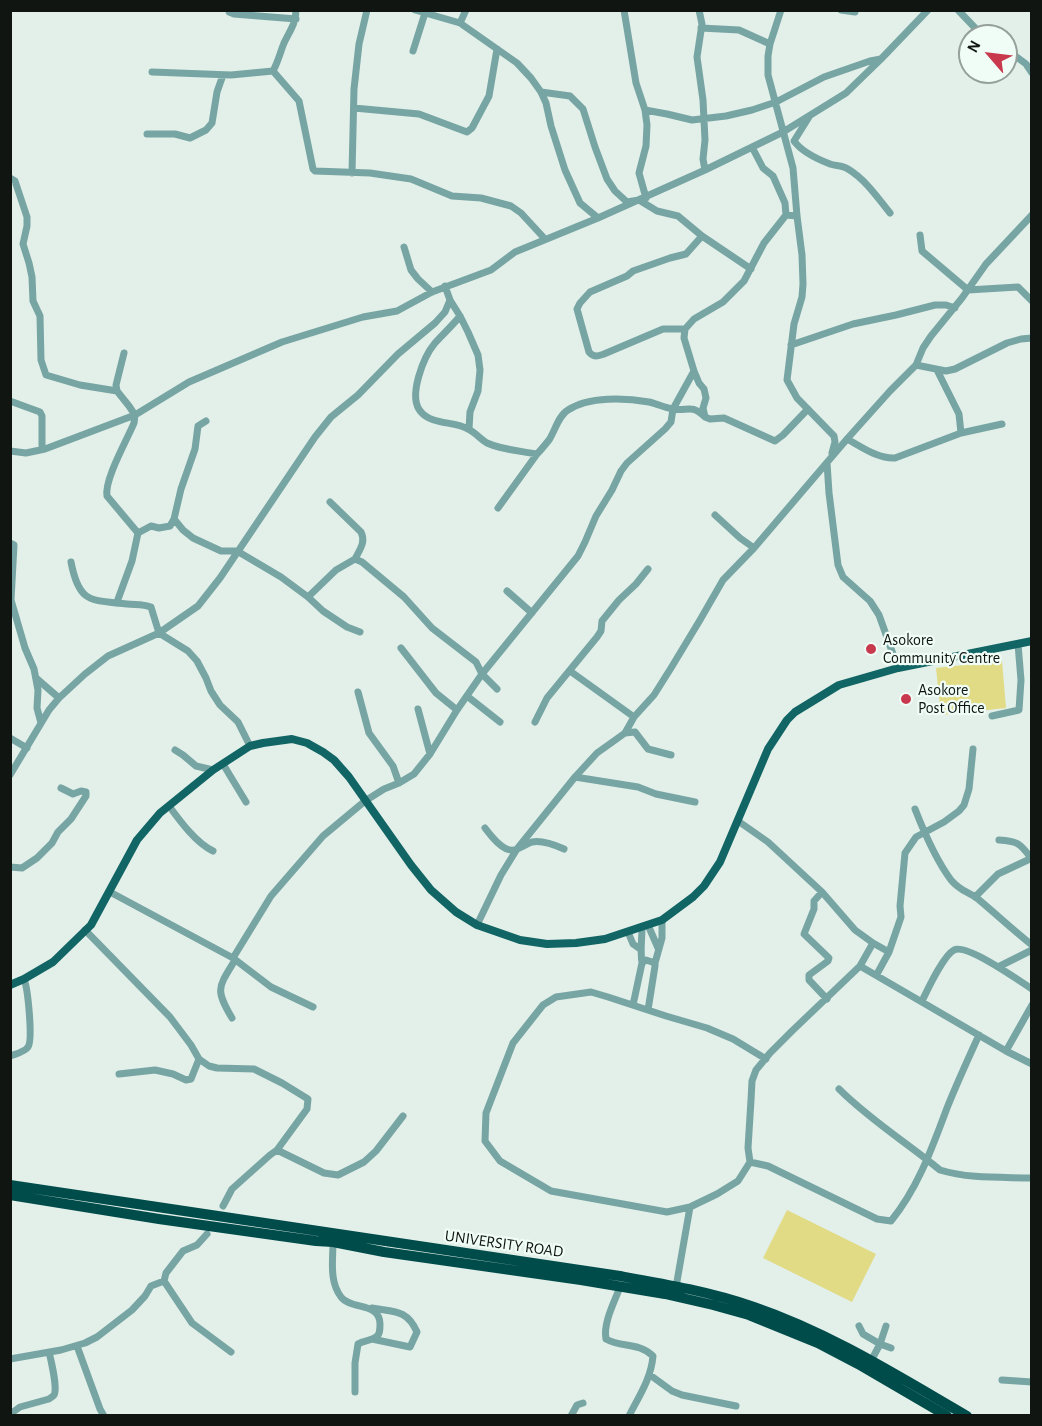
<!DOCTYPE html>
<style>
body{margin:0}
#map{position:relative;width:1042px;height:1426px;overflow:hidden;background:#e3efe9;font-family:"Alegreya Sans",sans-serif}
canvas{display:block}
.frame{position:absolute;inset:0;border:12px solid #101512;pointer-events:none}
.north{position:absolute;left:958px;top:24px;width:60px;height:60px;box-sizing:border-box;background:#f0fdf6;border:2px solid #96a09b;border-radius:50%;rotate:298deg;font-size:16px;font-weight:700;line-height:24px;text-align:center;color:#101512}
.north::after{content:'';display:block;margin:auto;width:21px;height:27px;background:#c9394e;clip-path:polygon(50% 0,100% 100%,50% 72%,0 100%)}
</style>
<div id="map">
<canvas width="1042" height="1426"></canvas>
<div class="frame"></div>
<div class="north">N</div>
</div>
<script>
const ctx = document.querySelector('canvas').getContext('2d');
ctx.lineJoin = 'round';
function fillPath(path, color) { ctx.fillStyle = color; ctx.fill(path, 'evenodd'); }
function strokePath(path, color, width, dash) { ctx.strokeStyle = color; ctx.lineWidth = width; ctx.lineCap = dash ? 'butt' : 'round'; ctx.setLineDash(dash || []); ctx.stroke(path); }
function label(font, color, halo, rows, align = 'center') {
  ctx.font = font + ' "Alegreya Sans",sans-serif'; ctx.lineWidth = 4.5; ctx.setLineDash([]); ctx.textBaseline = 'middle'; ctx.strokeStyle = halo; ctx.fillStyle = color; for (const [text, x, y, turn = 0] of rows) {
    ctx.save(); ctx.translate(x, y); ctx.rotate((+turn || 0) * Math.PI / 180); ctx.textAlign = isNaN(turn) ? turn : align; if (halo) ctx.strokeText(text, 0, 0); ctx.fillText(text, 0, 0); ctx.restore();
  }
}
const green = new Path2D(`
 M1002 661 1006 708 941 715 936 668Z
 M787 1210 876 1254 852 1302 763 1258Z`);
const minor = new Path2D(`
 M229 10V12L234 14 296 19
 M415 10 460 23 517 63 531 78 541 92 546 103 551 126 565 170 580 203 598 218
 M624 10 636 83 645 110 647 125 646 146 639 173 646 198
 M699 10 702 24 697 57 703 100 705 140 703 159 705 170
 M781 10 770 44 768 56V75L793 168 797 216 802 255 803 284 802 297 794 324 787 380 797 398 834 436 835 442 832 453
 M841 10 855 12
 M958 10 978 31 985 36
 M460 23 466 10
 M701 28 739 30 770 44
 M1006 49 1026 64 1032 73
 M413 51 425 13
 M273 71 299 101 313 169 315 171 370 173 411 179 452 196 481 198 511 206 521 213 545 239
 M152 72 231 75 273 71C278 62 280 53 284 43 289 32 296 24 296 10
 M541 92 570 96 583 109 595 147 607 179 615 191 627 202 639 200 657 211 678 216 702 236 751 269
 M354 108 419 114 467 132 472 128 489 96 497 49
 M645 110 667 114 692 120 726 116 752 110 776 102 824 77 870 61 881 59 928 10
 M809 117 794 141C802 152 817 159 830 164 835 166 843 165 848 169 866 180 877 197 890 213
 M147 134H175L190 138 206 130 212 123 217 92 223 75
 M752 147 763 168 773 176 785 203 786 215
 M352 173 354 89 359 44 367 10
 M10 178 15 181 27 217V226L23 244 29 263 32 277 33 301 40 316 41 360 46 375 80 385 117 391
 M920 235 922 251 968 290 1018 287 1032 301
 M404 247 411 270 418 279 432 292
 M450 300 460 316 468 332 478 355 480 370 478 391 470 412 469 429
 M460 316C453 325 443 334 435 343 424 356 407 397 421 412 432 425 454 421 468 429 475 432 480 439 487 443 502 450 521 451 537 454 541 450 545 445 549 440 555 431 558 416 568 410 589 396 626 398 649 402 657 404 664 407 672 409 688 412 690 403 705 417
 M685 329H663L604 354C598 356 594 358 589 352L577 309 580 303 590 292 627 276 633 271 670 258 686 254 702 236
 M791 345 853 324 896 315 935 305H946L955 308
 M916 365 946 371 955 369 1007 343 1021 339 1032 338
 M694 371 699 383 704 389 706 398 703 408 705 417 710 419 724 418 775 441 783 435 808 409
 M10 401 40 412 42 416V447L45 449 135 415 189 382 282 342 363 317 397 311 432 292 491 270 515 252 598 218 705 170 783 132 846 93 881 59
 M206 421 198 426 195 449 181 489 174 519 183 530 193 538 221 551H237L281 577 308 597 323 611 347 627 360 632
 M961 433 1002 424
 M847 439C862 447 878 459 895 458L961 433 959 414 937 370
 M10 451 26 453 45 449
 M827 463 829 493 838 565 843 577 870 601 879 615 898 668
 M330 502 361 532C366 542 360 549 355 559
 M498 508 537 454
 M715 515 740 538 754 548
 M138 533 151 526 159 528 170 526 174 519
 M10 543 14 545 11 600 25 648 34 669 38 690 37 708 41 723
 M71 562C79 604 91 600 127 604 135 605 143 604 151 607L159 633 188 651 197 661 206 678 211 691 220 705 238 722 250 746
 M507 591 532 613
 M308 597 336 570 355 559 362 562 404 597 432 628 476 662 482 674 497 689
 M117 602 132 561 138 533 107 496C104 480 127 440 134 423L135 415 129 406 117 391 116 385 124 353
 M401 648 436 693 457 710
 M570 671 634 717
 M36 678 59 698
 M358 692 369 733 393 766 399 783
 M467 696 500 722
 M418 709 430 754
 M992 716 1019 710 1021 680 1018 644
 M535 722 547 698 597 637 601 631 602 621 619 600 636 584 648 569
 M625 733 635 732 648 749 671 755
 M10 738 27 748
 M175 750 183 755 196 766 213 770
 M223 764 246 802
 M10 775 49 710 59 698 85 674 108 656 159 633 198 606 220 578 315 437 331 417 358 395 398 354 435 323 445 312 450 300 445 286
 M575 777 638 787 656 794 695 802
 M169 806C180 821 196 843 213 851
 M915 809C924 832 936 860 951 880 961 892 968 891 978 899 996 914 1013 930 1032 945
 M738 821 768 842 822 892 855 930 873 943 860 966 792 1031 770 1053 756 1070 752 1081 751 1100 748 1148 750 1162 768 1166 877 1219 891 1221C918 1188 932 1148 947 1108 957 1083 968 1059 979 1035
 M485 828C491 836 503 852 514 850 521 848 526 844 532 842 542 840 555 845 564 849
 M999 840C1017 841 1020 843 1031 858
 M10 867 22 868 37 858 52 843 58 832 71 819 86 796V792L81 791 73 794 61 788
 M110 892 233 958 271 987 313 1007
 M822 892 814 901V909L804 934 829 958 828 961 809 975V980L827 999
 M975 897 998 874 1032 858
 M477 925 501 875 517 849 575 777 597 753 625 733 634 717 654 695 671 668 700 620 723 580 754 548 847 439 890 391 916 365 923 348 931 336 962 298 986 264 1032 215
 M648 925 658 948
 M85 930 170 1017 191 1045 199 1059 209 1066 217 1068 254 1069 282 1083 308 1099 307 1109 277 1150 270 1155 232 1189 223 1206
 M628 932 633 944 640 949
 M873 943 889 952
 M233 958 271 896 323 836 365 801 384 789 399 783 414 774 430 754 457 710 482 674 578 556 585 542 596 516 612 490 621 471 627 463 665 429 671 422 673 409 694 371 684 338 685 329 694 319 723 302 744 281 764 243 786 215 797 216
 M642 963C640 950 642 940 642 927
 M655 963 662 938V920
 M860 966 1006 1051 1032 1064
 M998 967 1032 950
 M877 974 889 952 901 917 900 906 905 853 916 837 944 822 959 811 964 805 969 789 973 749
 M922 1001C928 989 943 956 954 950 966 943 1020 981 1032 989
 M633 1005 642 963 646 960 655 963V966L648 1010
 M232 1018C215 989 218 988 235 960
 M1006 1051 1032 1005
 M10 1056C15 1054 25 1052 28 1047 33 1040 28 989 24 979
 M119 1074 155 1070 173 1074 186 1080 191 1079 199 1059
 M839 1089C870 1120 906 1142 940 1170 969 1179 1001 1177 1032 1178
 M277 1150 324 1173 338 1175 364 1162 376 1151 403 1116
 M750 1162 738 1181 717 1194 690 1207 667 1212 551 1191 500 1161 485 1141 486 1113 513 1043 543 1005 556 997 591 992 608 997 666 1016 707 1028 733 1039 766 1059
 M333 1242C333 1260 329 1281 341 1297 351 1310 380 1302 380 1324 380 1329 380 1335 376 1337 371 1341 364 1340 358 1344L355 1363V1392
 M164 1281 166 1273 183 1251 197 1245 207 1234
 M620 1287C614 1303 603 1323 606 1339 622 1348 638 1342 653 1356 651 1379 639 1396 629 1416
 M676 1287 690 1207
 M859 1326 863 1334 880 1344 871 1361
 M886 1326 880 1344 891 1348
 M372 1339 410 1347 417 1332C407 1309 394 1312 372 1308
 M77 1346 100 1409 104 1416
 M10 1359 61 1350 85 1343 97 1337 132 1310 145 1296 151 1286 164 1281 192 1323 231 1352
 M650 1375 672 1391 682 1395 736 1406
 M1002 1380 1032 1382
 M11 1416 13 1412 20 1407 49 1399C53 1396 55 1396 55 1391 56 1383 51 1360 49 1352
 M571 1416 577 1405 583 1403`);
const major = new Path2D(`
 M10 985 24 979 53 962 91 925 137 840 160 813 213 770 250 746 263 743 292 739 307 743 323 752 334 760 349 777 411 865 431 890 456 912 477 925 520 940 547 944 576 943 605 939 662 920 693 897 704 886 720 862 768 749 787 720 795 712 839 685 898 668 1032 641`);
const highway = new Path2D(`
 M10 1185 620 1276C665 1284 711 1292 754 1307 830 1333 898 1376 967 1416
 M10 1195 159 1219 316 1241 333 1242 384 1252 581 1280 665 1294 713 1305 749 1315 818 1343 858 1364 947 1416`);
const markers = [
 [871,649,6,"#c9394e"],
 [906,699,6,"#c9394e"]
];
const poiNames = [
 ["Asokore",883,640],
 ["Community Centre",883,658],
 ["Asokore",918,690],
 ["Post Office",918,708]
];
const streetNames = [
 ["UNIVERSITY ROAD",504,1244,8]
];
fillPath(green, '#e1db85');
strokePath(minor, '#77a5a3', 7);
strokePath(major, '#116564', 8);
strokePath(highway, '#004c4b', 10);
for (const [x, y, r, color] of markers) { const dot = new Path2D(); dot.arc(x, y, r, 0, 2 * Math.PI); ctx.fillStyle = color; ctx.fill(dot); strokePath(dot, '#f0fdf6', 2); }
label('16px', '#101512', '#f0fdf6', poiNames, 'left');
label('16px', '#101512', '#f0fdf6', streetNames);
</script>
